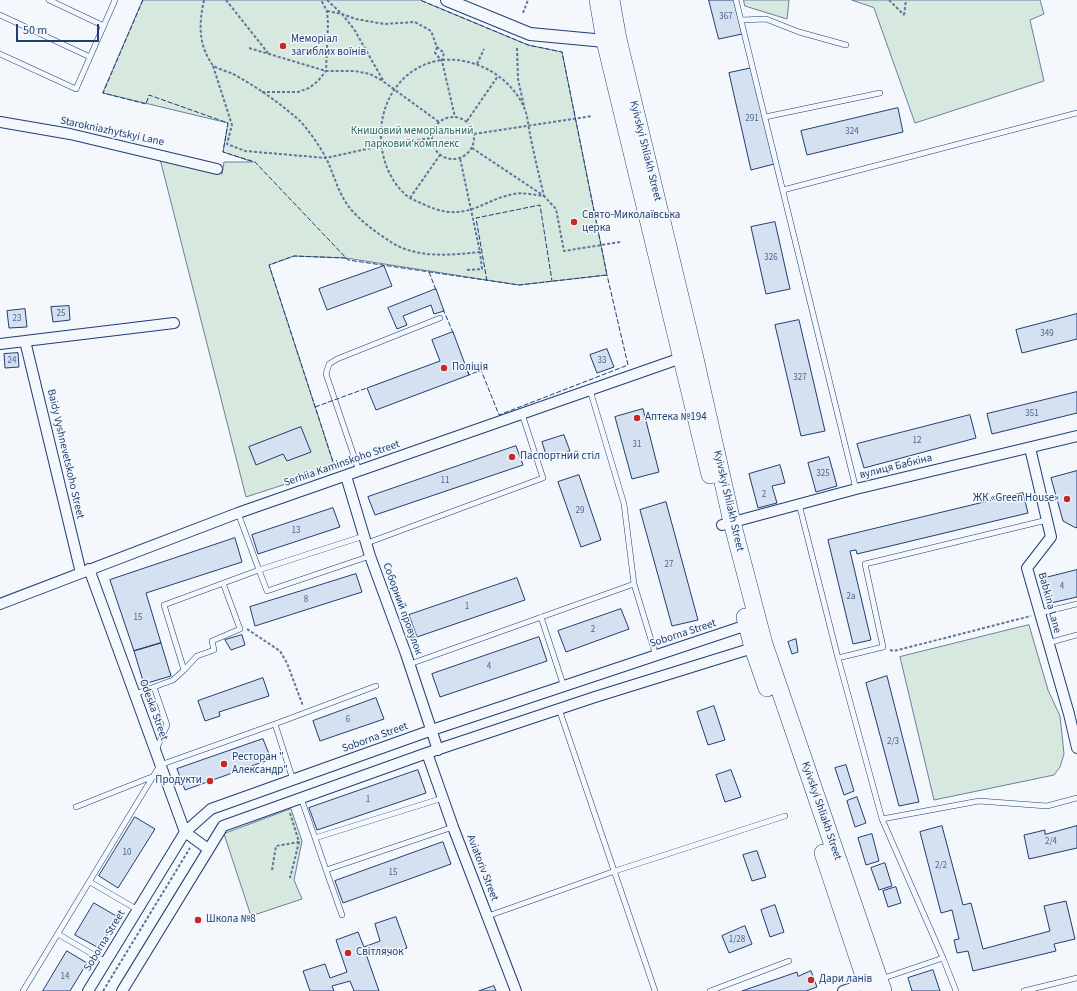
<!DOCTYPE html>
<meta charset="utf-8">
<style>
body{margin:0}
#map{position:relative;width:1077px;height:991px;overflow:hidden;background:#f4f7fb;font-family:"Source Sans 3",sans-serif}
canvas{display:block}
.scale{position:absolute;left:16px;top:24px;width:83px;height:18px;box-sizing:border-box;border:2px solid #1d3f73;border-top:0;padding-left:5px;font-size:12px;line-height:14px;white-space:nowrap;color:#1d3f73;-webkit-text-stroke:3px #f4f7fb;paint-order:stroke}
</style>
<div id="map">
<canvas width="1077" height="991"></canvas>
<div class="scale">50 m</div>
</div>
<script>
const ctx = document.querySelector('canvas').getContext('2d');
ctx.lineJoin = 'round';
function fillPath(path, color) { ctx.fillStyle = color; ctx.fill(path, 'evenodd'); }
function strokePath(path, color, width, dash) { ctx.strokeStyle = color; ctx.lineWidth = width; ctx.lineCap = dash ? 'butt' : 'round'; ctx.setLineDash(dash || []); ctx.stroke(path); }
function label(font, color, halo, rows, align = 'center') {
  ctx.font = font + ' "Source Sans 3",sans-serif'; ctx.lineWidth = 3; ctx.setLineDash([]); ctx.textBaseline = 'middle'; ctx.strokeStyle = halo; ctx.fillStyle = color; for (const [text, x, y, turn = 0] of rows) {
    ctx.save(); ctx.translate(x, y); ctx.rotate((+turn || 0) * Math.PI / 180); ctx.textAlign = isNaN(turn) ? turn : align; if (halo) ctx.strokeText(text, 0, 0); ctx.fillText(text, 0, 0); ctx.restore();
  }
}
const green = new Path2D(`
 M143 0H420L528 45 562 52 607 275 519 285 346 258 294 256 269 265 335 468 246 497 160 159 222 174 224 162H253L223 152 228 123 103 93Z
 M744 0H789L787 19 745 6Z
 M852 0H1040L1044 14 1030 20 1044 81 915 123 874 8Z
 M1029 625 1048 690 1060 716 1064 754 1060 767 1054 775 934 800 900 657Z
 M291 809 302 841 294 880 302 899 251 916 224 834Z`);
const building = new Path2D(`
 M709 0H734L742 34 719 39Z
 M752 68 774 164 751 170 729 73Z
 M898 108 903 132 807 155 801 131Z
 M775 222 790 289 766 294 751 227Z
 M384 266 392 286 327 310 319 289Z
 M436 289 444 311 434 314 431 305 403 316 407 325 397 329 388 308Z
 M69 306 70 320 53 322 51 307Z
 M25 309 27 327 9 328 7 311Z
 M1077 314V339L1022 353 1016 330Z
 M799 320 825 431 801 436 775 325Z
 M453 332 469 375 376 410 367 388 440 361 432 340Z
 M607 349 614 367 597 373 590 355Z
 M18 353 19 367 5 368 4 354Z
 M1077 392V413L992 434 987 414Z
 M643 409 659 472 632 479 615 417Z
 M970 415 976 438 864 468 857 444Z
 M301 427 311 452 287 461 283 454 256 465 249 447Z
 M564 435 570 451 547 458 542 442Z
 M516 446 523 465 375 515 368 497Z
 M829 457 837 486 816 492 808 463Z
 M780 465 785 483 772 486 777 503 758 508 749 474Z
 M1077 471V527L1076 528 1063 521 1051 478Z
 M579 475 601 540 581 547 558 482Z
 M1023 493 1028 513 857 554 856 550 850 551 871 640 853 644 828 540Z
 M666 502 698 620 672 626 640 510Z
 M333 508 340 527 258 554 252 535Z
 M235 538 242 562 146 593 161 643 134 651 110 580Z
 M1077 570V597L1051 603 1045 578Z
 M356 574 362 592 255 626 250 607Z
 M517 578 525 600 417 637 409 615Z
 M621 609 629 629 566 652 558 631Z
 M242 635 245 645 231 650 225 640Z
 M539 637 547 661 440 697 432 674Z
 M796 639 798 652 792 654 788 642Z
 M161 643 171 676 144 684 134 651Z
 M887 676 919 802 899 806 866 683Z
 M263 678 269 696 219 712 220 716 205 721 198 701Z
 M376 698 384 719 320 741 313 721Z
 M714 706 725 740 708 745 697 712Z
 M263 739 271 759 185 790 177 769Z
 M846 765 854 791 844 795 835 768Z
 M418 770 426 793 317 830 309 808Z
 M731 770 741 797 725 802 716 775Z
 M857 797 866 823 855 827 847 801Z
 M135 817 155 829 118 888 99 876Z
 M942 826 963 905 971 903 983 949 1050 931 1044 906 1066 901 1075 939 1054 944 1056 951 973 971 968 951 957 953 954 940 959 939 952 910 941 913 920 832Z
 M1077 826V848L1029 859 1024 835 1045 830V834Z
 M872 834 879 861 866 865 858 838Z
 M443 842 451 864 343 903 335 881Z
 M757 851 766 877 752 881 743 855Z
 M885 863 892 886 879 890 871 868Z
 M896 887 901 903 888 907 883 891Z
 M94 903 118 917 99 948 75 935Z
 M775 905 784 932 770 937 761 910Z
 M396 917 407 948 386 956 383 949 366 954 379 991H354L350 981 332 986 334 991H310L303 971 325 964 330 978 347 972 336 940 358 932 364 947 380 941 375 924Z
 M745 926 752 944 729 953 722 936Z
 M67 951 87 963 70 991H43Z
 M933 970 940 991H912L908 978Z
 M811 971 817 987 806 991H742L797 972 798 976Z
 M494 986 496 991H479Z`);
const path = new Path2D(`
 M204 0C199 23 198 44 212 64 216 69 227 71 233 74 257 87 280 103 300 121 308 129 321 148 326 158 334 174 338 193 349 207 360 221 377 233 391 242 417 259 451 255 480 252L460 158
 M226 0 268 53
 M327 0 342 14 356 19 384 24 415 22 431 31 437 47 444 53 442 61 455 117
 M889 0 904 15
 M327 11 342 14 354 29 384 82 439 122
 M523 13 528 0
 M904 15 906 0
 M437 47 435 53 442 61
 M249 48 326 71H355L370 74 383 81
 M517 48 518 79 524 106
 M477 64 484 49
 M213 66 232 125 227 144 245 151 326 158 380 146 432 138
 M262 92H298L309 88 318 81 326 71 328 23 327 11 321 0
 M432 138a21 21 0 1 1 42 0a21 21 0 1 1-42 0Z
 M467 121 498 76
 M474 134 592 116
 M472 148 544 196C539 175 534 155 530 134 528 126 528 117 525 110 519 93 503 77 487 69 421 36 365 96 385 162 389 175 398 190 410 198 418 202 427 206 435 209 469 220 485 199 514 194 522 192 535 195 544 196L556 209 564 251 620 242
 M410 198 440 155
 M467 270 482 269 480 252
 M247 629 280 651 287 663 303 706
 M890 650 894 651 1031 616
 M290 813 299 842 290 878
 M272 870 276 846 299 842
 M103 991 190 848`);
const service = new Path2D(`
 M49 0 104 26
 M736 0 856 489
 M0 15 90 57
 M741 20 766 19 799 32 846 45
 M0 54 76 89 115 0
 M765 117 880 93
 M783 190 1077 113
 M590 390 624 504 634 584
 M359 471 326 374 329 364 337 359 440 318
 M799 504 838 658 883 647 865 564 1047 520
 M238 513 259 570 364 536
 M367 543 543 478 522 414
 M1040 613 1077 604
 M541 617 564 687
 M1048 643 1077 635
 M838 658 882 819
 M410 664 634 584 656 656
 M184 670 197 656 214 650 212 641 240 629 223 583
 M154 687 167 725 156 750
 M135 694 173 680 184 670 164 605 259 570 267 591 370 556
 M559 709 655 991
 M275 724 376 686
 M301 798 315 838 443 798
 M76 807 154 776
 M315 838 326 870 453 827
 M326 870 342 915
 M90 882 138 910
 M488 916 615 871 785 816
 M58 934 106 962
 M943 958 882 819 979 801 1047 806 1077 798
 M881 979 943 958 956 991
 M23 991 160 765 275 724 293 780
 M710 991 789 961
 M1024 991 1077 978`);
const minor = new Path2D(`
 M0 122 70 134 217 169
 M0 344 25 341
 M1030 448 1051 537 1027 568 1069 714 1077 748
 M346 476 370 556 406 654 438 750
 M722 525 856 489 1077 436
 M89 569 185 832 208 849
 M81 573 25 341 174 323
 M0 604 238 513 687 356
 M427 753 453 827 516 991
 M88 991 185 832 211 809 432 730 750 624
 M122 991 223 826 427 753 595 697 756 647
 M843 991 870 982`);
const tertiary = new Path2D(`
 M447 0 530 34 605 41 613 40`);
const trunk = new Path2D(`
 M598 0 605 41 710 475
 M611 0 618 39 694 354 732 522 764 644 883 991
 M745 617 753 648 767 688
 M823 853 869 991`);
const fence = new Path2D(`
 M143 0 103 93 146 104 149 95 228 123 223 152 255 162 348 260 519 285 607 275 562 52 528 45 420 0
 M429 272 436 290
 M487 281 476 218 540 205 552 281
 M443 309 454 335
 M468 372 469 375 481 370 499 415 628 365 607 275
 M315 407 367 388
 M335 468 269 265 294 256 346 258`);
const markers = [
 [283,46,4,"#c62828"],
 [574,222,4,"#c62828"],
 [444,368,4,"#c62828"],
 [637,418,4,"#c62828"],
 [512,457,4,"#c62828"],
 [1067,499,4,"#c62828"],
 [224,764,4,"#c62828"],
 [210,781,4,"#c62828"],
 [198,920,4,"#c62828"],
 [348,953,4,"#c62828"],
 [811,980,4,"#c62828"]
];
const numberNames = [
 ["367",726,17],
 ["291",752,119],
 ["324",852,132],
 ["326",771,258],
 ["25",61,314],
 ["23",17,319],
 ["349",1047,334],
 ["24",12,361],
 ["33",602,361],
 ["327",800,378],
 ["351",1032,414],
 ["12",917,441],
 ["31",637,445],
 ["325",823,474],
 ["11",445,481],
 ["2",764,495],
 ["29",580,511],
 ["13",296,531],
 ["27",669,565],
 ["4",1062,587],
 ["2а",851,597],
 ["8",306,600],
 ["1",467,607],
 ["15",138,618],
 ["2",593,630],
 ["4",489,667],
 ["6",348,720],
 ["2/3",893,742],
 ["1",368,800],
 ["2/4",1051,842],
 ["10",127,853],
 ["2/2",941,866],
 ["15",393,873],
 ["1/28",737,940],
 ["14",65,977]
];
const poiNames = [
 ["Меморіал",291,40],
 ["загиблих воїнів",291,53],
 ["Свято-Миколаївська",582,216],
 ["церка",582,229],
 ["Поліція",452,368],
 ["Аптека №194",645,418],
 ["Паспортний стіл",520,457],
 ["ЖК «Green House»",1059,499,"right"],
 ["Ресторан \"",232,758],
 ["Александр\"",232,771],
 ["Продукти",202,781,"right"],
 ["Школа №8",206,920],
 ["Світлячок",356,953],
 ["Дари ланів",819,980]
];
const streetNames = [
 ["Starokniazhytskyi Lane",112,132,12],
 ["Kyivskyi Shliakh Street",645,151,76],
 ["Baidy Vyshnevetskoho Street",65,454,77],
 ["Serhiia Kaminskoho Street",342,464,-19],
 ["вулиця Бабкіна",896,467,-14],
 ["Kyivskyi Shliakh Street",728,501,77],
 ["Babkina Lane",1049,603,75],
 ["Соборний провулок",402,609,70],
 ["Soborna Street",683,634,-18],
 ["Odeska Street",153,710,70],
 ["Soborna Street",375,738,-20],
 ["Kyivskyi Shliakh Street",821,811,71],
 ["Aviatoriv Street",482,868,69],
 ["Soborna Street",105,941,-59]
];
const parkNames = [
 ["Книшовий меморіальний",412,132],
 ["парковий комплекс",412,145]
];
fillPath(green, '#d7e8df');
strokePath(green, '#687fa3', 1);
fillPath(building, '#d5e0f0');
strokePath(building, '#1d3f73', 1);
strokePath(service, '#1d3f73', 6);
strokePath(minor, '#1d3f73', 12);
strokePath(tertiary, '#1d3f73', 14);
strokePath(trunk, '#1d3f73', 18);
strokePath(path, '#5e769c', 2, [3, 2]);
strokePath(service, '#f4f7fb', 5);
strokePath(minor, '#f4f7fb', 10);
strokePath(tertiary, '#f4f7fb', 12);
strokePath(trunk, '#f4f7fb', 17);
strokePath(fence, '#1d3f73', 1, [5, 2]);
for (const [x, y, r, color] of markers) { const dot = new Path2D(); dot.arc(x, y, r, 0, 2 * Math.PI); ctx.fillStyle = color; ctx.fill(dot); strokePath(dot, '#f4f7fb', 1.5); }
label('9px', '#4b6792', null, numberNames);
label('11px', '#1d3f73', '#f4f7fb', poiNames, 'left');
label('11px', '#1d3f73', '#f4f7fb', streetNames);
label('11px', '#2c6c60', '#f4f7fb', parkNames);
</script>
